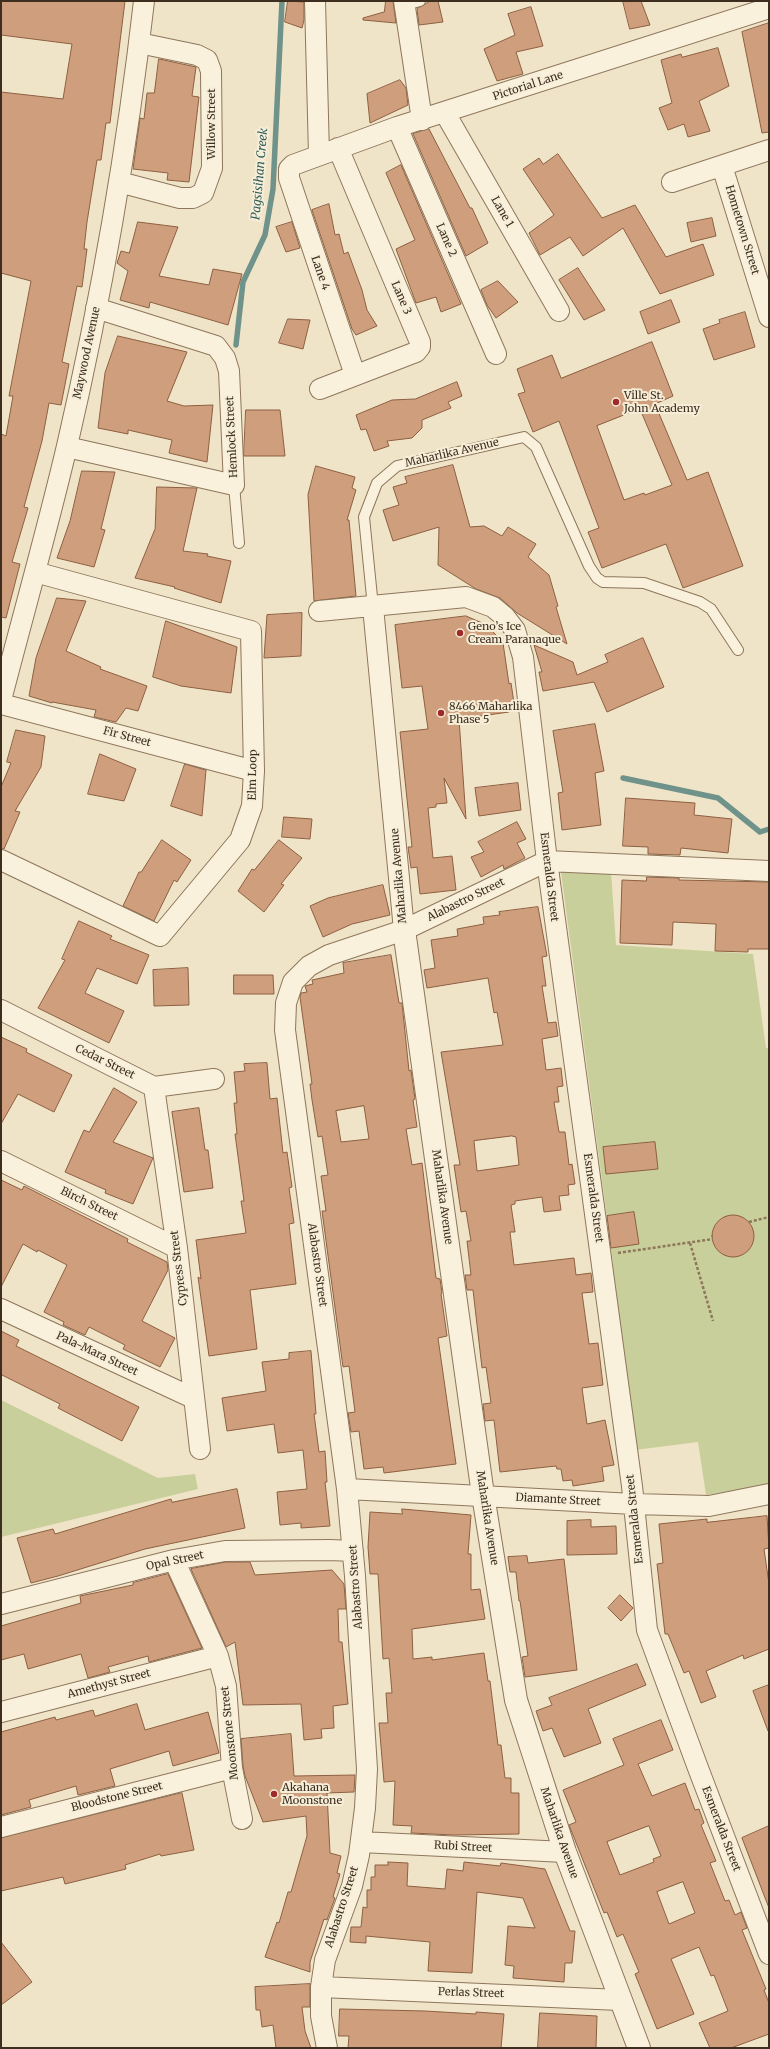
<!DOCTYPE html>
<meta charset="utf-8">
<style>
body{margin:0}
#map{position:relative;width:770px;height:2049px;overflow:hidden;background:#f0e4c8;font-family:Merriweather,serif}
canvas{display:block}
.frame{position:absolute;inset:0;border:2px solid #3d2e20;pointer-events:none}
</style>
<div id="map">
<canvas width="770" height="2049"></canvas>
<div class="frame"></div>
</div>
<script>
const ctx = document.querySelector('canvas').getContext('2d');
ctx.lineJoin = 'round';
function fillPath(path, color) { ctx.fillStyle = color; ctx.fill(path, 'evenodd'); }
function strokePath(path, color, width, dash) { ctx.strokeStyle = color; ctx.lineWidth = width; ctx.lineCap = dash ? 'butt' : 'round'; ctx.setLineDash(dash || []); ctx.stroke(path); }
function label(font, color, halo, rows, align = 'center') {
  ctx.font = font + ' Merriweather,serif'; ctx.lineWidth = 4; ctx.setLineDash([]); ctx.textBaseline = 'middle'; ctx.strokeStyle = halo; ctx.fillStyle = color; for (const [text, x, y, turn = 0] of rows) {
    ctx.save(); ctx.translate(x, y); ctx.rotate((+turn || 0) * Math.PI / 180); ctx.textAlign = isNaN(turn) ? turn : align; if (halo) ctx.strokeText(text, 0, 0); ctx.fillText(text, 0, 0); ctx.restore();
  }
}
const green = new Path2D(`
 M611 871 616 945 753 954 766 1048H769V1485L706 1495 698 1442 635 1450 611 1248 561 872Z
 M1 1400 158 1478 195 1474 198 1489 1 1537Z`);
const stream = new Path2D(`
 M236 345 243 282 265 235 273 189 282 1
 M623 778 718 798 760 832 769 829`);
const building = new Path2D(`
 M1 1H125L110 123H106L101 160H97L87 222 84 249H87L82 287 77 286 62 362 69 364 61 405 49 403 42 441 24 507 28 508 12 562 20 564 6 618 1 617V434L6 436 13 396H9L31 281 1 273V92L63 99 72 44 1 35Z
 M288 1 304 2V20L302 28 285 22Z
 M386 1H393L396 23 363 20V18L384 12Z
 M431 1H438L443 22 419 25 417 9Z
 M623 1H641L650 25 630 29Z
 M531 7 543 46 516 52 523 74 497 81 484 49 515 35 508 14Z
 M769 23V132L762 133 742 32Z
 M718 48 729 86 699 101 710 131 688 137 684 124 668 130 659 108 672 103 661 60 681 54 682 57Z
 M159 59 196 67 192 96 199 97 189 182 167 180 168 173 133 169 140 118 144 119 147 93H154Z
 M400 80 406 88 408 105 370 123 367 94Z
 M429 129 470 208H472L488 243 466 256 413 134Z
 M558 154 602 218 635 205 666 257 703 244 714 275 660 294 623 228 583 256 570 237 540 255 529 233 554 215 523 169 539 158 543 164Z
 M401 165 461 304 441 312 436 297 416 303 396 249 415 240 386 173Z
 M329 204 335 235 339 234 344 254 348 252 362 290 367 310 377 326 356 335 352 329 312 210Z
 M712 218 716 236 691 242 687 223Z
 M138 222 178 227 159 276 209 285 213 269 242 274 228 325 150 302 149 308 120 300 128 271 117 263 121 251 129 253Z
 M292 222 300 248 286 252 276 227Z
 M578 268 605 310 584 320 559 280Z
 M498 281 518 302 496 318 487 305 481 290Z
 M671 300 680 322 648 334 640 312Z
 M745 312 755 347 714 360 703 329 720 323 719 320Z
 M288 319 310 320 303 349 279 343Z
 M118 336 187 352 167 401 184 406 213 405 207 462 169 453 172 440 128 430V434L98 428 105 373Z
 M652 342 673 396 655 404 687 480 708 472 743 566 683 588 666 544 602 568 588 532 599 528 559 421 533 432 518 394 525 392 517 369 552 355 561 378ZM640 409 672 485 645 495 644 493 624 500 597 426Z
 M457 382 462 396 448 402 451 408 422 420V428L412 438 387 441 389 446 374 451 366 429 361 430 356 415 392 400 415 399Z
 M246 410H280L285 456H244Z
 M453 465 470 527 484 526 502 536 508 527 536 544 528 557 549 575 558 606 556 607 567 644 517 613 500 598 476 589 438 565 439 527 393 541 383 510 399 505 393 487 407 483 405 477Z
 M316 466 355 477 352 488 356 490 347 520H349L356 596 314 601 308 495Z
 M82 471 115 472 101 529 105 530 94 567 57 558 70 521Z
 M157 487 197 488 183 551 208 554 207 556 231 561 221 603 174 588 175 587 135 578 155 529Z
 M57 598 86 601 66 651 101 667 100 669 147 686 138 711 126 708 116 722 94 717 96 710 52 702V703L29 696 36 658Z
 M302 613 301 656 264 658 267 615Z
 M466 616 487 625 503 643 509 684 511 683 514 703 508 704 509 712 459 719 466 819 444 778 447 803 436 804V807L428 808 433 858 452 856 456 890 420 894 417 867 411 868 408 847H412L400 732 428 729 422 686 402 688 395 625Z
 M166 621 237 647 231 693 181 686 153 677Z
 M643 638 664 687 607 712 594 682 543 691 539 672H542L534 645 573 662 577 675 608 662 605 655Z
 M595 724 604 771 595 773 601 825 562 830 558 793 563 792 553 731Z
 M16 730 45 736 41 767 15 811 20 812 4 849H1V787L11 763 7 762Z
 M100 754 136 769 124 801 88 794Z
 M185 764 206 770 202 816 171 806Z
 M518 783 521 810 479 816 475 788Z
 M626 798 695 803 694 815 732 819 728 853 681 848 680 855 648 854V847L623 846Z
 M284 817 312 819 310 839 282 837Z
 M517 822 526 839 517 843 525 858 504 869 503 865 481 877 471 857 484 852 478 842Z
 M162 840 191 860 177 882 174 880 154 921 123 906 139 872H141Z
 M279 840 302 858 281 884 284 885 264 912 238 891 252 869 254 870Z
 M647 877 679 878V880L769 882V949H748V952L715 951 716 924 673 922 672 945 620 943 622 880 646 881Z
 M383 885 390 915 352 924 323 937 310 906 328 898Z
 M538 907 547 956 542 957 546 986H542L548 1023 556 1022 558 1036 542 1039 546 1070 561 1068 563 1086 557 1087 559 1102H554L559 1132H565L569 1165 572 1164 575 1184 568 1185 569 1195 559 1196 561 1210 544 1212 542 1197 515 1201V1204L511 1205 515 1232H510L514 1265 574 1258 576 1275 591 1273 593 1292 582 1293 589 1344 598 1343 603 1385 582 1388 587 1424 605 1420 614 1465 602 1467 604 1481 573 1486 572 1480 563 1481 561 1469H557L556 1466 500 1472 494 1420 485 1421 483 1404 491 1403 486 1367 482 1368 473 1290H467L465 1275H471L467 1241H471L466 1211 461 1212 454 1165H460L441 1052 503 1045 497 1012 494 1013 488 978 427 988 424 970 435 968 431 940 458 936 457 929 484 924 483 917 500 915 499 912ZM512 1136 516 1137 519 1165 477 1171 474 1141Z
 M79 921 112 936 110 939 149 955 137 984 97 968 85 993 124 1011 109 1043 38 1008 65 960 62 959Z
 M391 955 399 1003H402L409 1071 411 1070 415 1099 413 1100 417 1127 406 1129 412 1165 422 1163 436 1278 440 1279 442 1293 441 1294 447 1336 438 1338 456 1464 384 1473 383 1467 364 1469 359 1431 351 1432 348 1413 355 1412 349 1366 343 1367 322 1211H326L321 1176 328 1175 322 1136 318 1137 312 1100 310 1084H312L300 997 301 993 307 992 305 986 313 984 312 980 344 973 343 963ZM364 1106 369 1139 341 1142 336 1111Z
 M188 968 189 1005 154 1006 153 970Z
 M234 975H273L274 994H234Z
 M1 1037 27 1049 26 1052 72 1075 54 1112 18 1094 1 1124Z
 M267 1063 270 1099 277 1098 283 1153 287 1152 292 1187 289 1188 294 1223 289 1224 296 1284 250 1290 257 1349 209 1356 198 1277 201 1279 196 1240 246 1233 241 1201H244L235 1134H237L234 1103H237L234 1072 245 1071 244 1064Z
 M114 1088 137 1102 113 1142 153 1158 133 1204 105 1193 106 1190 65 1172 84 1130 89 1132Z
 M199 1108 205 1150H208L213 1188 184 1192 172 1112Z
 M655 1142 658 1169 606 1174 603 1147Z
 M1 1180 22 1190 24 1186 128 1239 127 1242 167 1262 168 1270 142 1321 175 1338 160 1367 123 1349 125 1345 89 1327 85 1335 63 1325 64 1322 44 1312 67 1265 38 1250 37 1252 23 1244 1 1287Z
 M634 1212 639 1244 611 1248 607 1216Z
 M712 1236a21 21 0 1 1 42 0a21 21 0 1 1-42 0Z
 M1 1331 19 1340 16 1346 139 1407 122 1441 58 1408 60 1404 2 1375 1 1377Z
 M311 1351 316 1414H314L319 1452 325 1451 327 1482H325L330 1526 301 1528V1523L280 1525 277 1492 307 1489 303 1450 278 1453 274 1424 227 1431 222 1398 266 1391 262 1362 289 1359V1353Z
 M237 1489 245 1528 145 1549 58 1576 31 1583 17 1538 53 1529 55 1534 171 1499 172 1502Z
 M402 1509 471 1515 468 1554H471V1590L480 1589 485 1619 412 1629 413 1659 432 1657V1660L484 1653 488 1681H490L498 1745H501L505 1778H511V1793H519V1834L454 1835 411 1833 412 1826 393 1825 395 1781 384 1782 379 1723H388L386 1693H392L389 1658 383 1659 378 1574H370L368 1547 370 1512 402 1514Z
 M767 1516 769 1548 764 1549 769 1584V1649L744 1659 743 1655 706 1671 716 1697 701 1703 689 1671 684 1673 668 1634H665L657 1564 663 1563 659 1524 707 1519V1522Z
 M591 1520V1527L616 1526 617 1554 567 1555V1521Z
 M527 1556 528 1563 564 1559 577 1670 525 1677 522 1657 528 1656 520 1601H519L516 1572H510L508 1557Z
 M226 1562H250L255 1575 332 1570 344 1584 346 1609H338L339 1642H342L348 1704 333 1706 334 1728 321 1729 322 1738 304 1740 301 1704 243 1705 235 1642 226 1647 191 1569Z
 M168 1574 202 1648 149 1662 148 1656 108 1667 110 1672 88 1678 81 1654 28 1669 24 1654 1 1660V1626L81 1603 80 1596 133 1585V1583Z
 M620 1595 633 1608 621 1621 608 1608Z
 M637 1664 646 1685 588 1709 601 1743 564 1757 552 1728 543 1731 536 1711 552 1705 549 1698Z
 M769 1685V1731H768L753 1691Z
 M137 1704 145 1730 208 1712 219 1753 173 1766 169 1751 110 1769 115 1786 78 1795 76 1786 29 1800 31 1807 1 1815V1732L55 1717 56 1720 93 1710 95 1716Z
 M661 1720 673 1750 638 1764 652 1796 685 1783 695 1810 699 1809 704 1823 701 1825 716 1861 710 1863 725 1901 729 1900 735 1915 741 1912 747 1928 742 1930 766 1989 764 1990 769 2003V2034L731 2048H710L699 2023 728 2011 714 1975 711 1976 699 1947 671 1959 694 2014 657 2029 635 1974 639 1972 623 1934 617 1937 607 1912 604 1913 569 1825 576 1822 563 1790 624 1765 613 1739ZM649 1826 661 1856 653 1859 654 1862 620 1875 607 1842ZM683 1882 695 1913 669 1924 657 1892Z
 M291 1734 294 1776 355 1775 354 1792 327 1793 330 1853 341 1856 337 1873 340 1874 333 1897 335 1898 327 1920 324 1919 310 1962V1972L265 1957 277 1922 279 1923 288 1892H291L307 1836 306 1816 263 1822 245 1776 243 1766 241 1739Z
 M182 1793 194 1850 161 1856 160 1854 125 1865 126 1869 65 1884 63 1877 1 1891V1838Z
 M769 1826V1908L742 1838Z
 M388 1862 408 1863 407 1886 445 1889 447 1869 463 1871 464 1862 500 1866 501 1863 545 1869 570 1931H575L572 1963H565L564 1982 513 1978 514 1966 505 1965 508 1926 535 1928 523 1898 477 1892 472 1973 428 1971 430 1942 366 1936V1943L350 1942 351 1927H361L363 1907 367 1908V1890H371V1877H375V1865H388Z
 M1 1942 32 1982 1 2005Z
 M310 1984V2007H302L305 2031 311 2048H276L273 2025 262 2027 260 2010H256L255 1987Z
 M340 2009 425 2011 476 2014V2012L504 2014 501 2048H348L349 2036H339Z
 M540 2013 597 2016 596 2048H538Z`);
const path = new Path2D(`
 M749 1222 769 1217
 M690 1243 713 1321
 M618 1253 713 1239`);
const service = new Path2D(`
 M405 5 420 1
 M234 485 239 543
 M373 607 364 517 377 483 397 466 524 437 536 447 589 566 597 578 603 582 644 583 700 602 711 609 738 650`);
const minor = new Path2D(`
 M315 1 319 155
 M404 1 422 120
 M445 113 559 311
 M397 127 496 354
 M722 166 769 317
 M119 182 180 198H193L203 193 212 168 211 71 207 60 197 55 139 43
 M672 182 769 150
 M355 375 289 178V169L293 165 397 127 769 8
 M320 389 416 352 420 347V342L338 148
 M67 447 234 485 229 371 225 358 216 346 96 308
 M373 607 404 930
 M319 611 466 597 493 607 505 617 515 630 523 657 547 861 632 1486 647 1630 698 1768 769 1954
 M1 700C23 615 47 531 67 446 101 299 127 151 144 1
 M1 704 254 771
 M1 860 160 936 240 840 252 806 254 771 251 631 35 572
 M1 1010 154 1087 214 1079
 M154 1087 177 1248 200 1449
 M1 1161 177 1248
 M1 1309 193 1398
 M347 1489 634 1504 709 1506 769 1494
 M174 1560 218 1656 226 1686 232 1768 242 1819
 M1 1604 174 1560 225 1551 330 1550 353 1551
 M1 1712 218 1656
 M1 1827 232 1768
 M361 1842 565 1852
 M321 1987 620 2000
 M327 2048 321 2016V1987L325 1960 352 1886 359 1855 365 1808 367 1769 355 1576 347 1489 285 1030 286 1003 293 982 309 966 329 955 404 930 547 861 769 871`);
const tertiary = new Path2D(`
 M404 930 483 1495 516 1700 565 1852 639 2048`);
const markers = [
 [616,402,4,"#9e2a2b"],
 [460,633,4,"#9e2a2b"],
 [441,713,4,"#9e2a2b"],
 [274,1794,4,"#9e2a2b"]
];
const streetNames = [
 ["Pictorial Lane",528,86,-18],
 ["Willow Street",212,124,-90],
 ["Lane 1",502,212,60],
 ["Hometown Street",742,230,73],
 ["Lane 2",446,240,66],
 ["Lane 4",320,273,71],
 ["Lane 3",401,298,67],
 ["Maywood Avenue",87,353,-78],
 ["Hemlock Street",232,437,-93],
 ["Maharlika Avenue",452,453,-13],
 ["Fir Street",127,737,15],
 ["Elm Loop",253,775,-89],
 ["Maharlika Avenue",399,876,-95],
 ["Esmeralda Street",549,877,83],
 ["Alabastro Street",466,900,-26],
 ["Cedar Street",105,1062,26],
 ["Maharlika Avenue",442,1197,82],
 ["Esmeralda Street",593,1198,82],
 ["Birch Street",89,1204,26],
 ["Alabastro Street",317,1265,82],
 ["Cypress Street",179,1268,-97],
 ["Pala-Mara Street",97,1354,25],
 ["Diamante Street",558,1500,3],
 ["Maharlika Avenue",487,1518,81],
 ["Esmeralda Street",635,1519,-96],
 ["Opal Street",175,1561,-12],
 ["Alabastro Street",356,1587,-94],
 ["Amethyst Street",109,1684,-15],
 ["Moonstone Street",230,1733,-96],
 ["Bloodstone Street",117,1797,-14],
 ["Esmeralda Street",721,1829,69],
 ["Maharlika Avenue",559,1833,71],
 ["Rubi Street",463,1847,3],
 ["Alabastro Street",342,1907,-72],
 ["Perlas Street",471,1993,2]
];
const poiNames = [
 ["Ville St.",624,396],
 ["John Academy",624,409],
 ["Geno’s Ice",468,627],
 ["Cream Paranaque",468,640],
 ["8466 Maharlika",449,707],
 ["Phase 5",449,720],
 ["Akahana",282,1788],
 ["Moonstone",282,1801]
];
const waterNames = [
 ["Pagsisihan Creek",260,174,-85]
];
fillPath(green, '#c9cf9b');
strokePath(stream, '#6f938a', 5.5);
fillPath(building, '#cf9f7d');
strokePath(building, '#8d5f41', 1);
strokePath(service, '#8d765c', 12);
strokePath(minor, '#8d765c', 22);
strokePath(tertiary, '#8d765c', 24);
strokePath(path, '#8d765c', 2.5, [3, 2]);
strokePath(service, '#faf1dc', 10);
strokePath(minor, '#faf1dc', 20);
strokePath(tertiary, '#faf1dc', 22);
for (const [x, y, r, color] of markers) { const dot = new Path2D(); dot.arc(x, y, r, 0, 2 * Math.PI); ctx.fillStyle = color; ctx.fill(dot); strokePath(dot, '#f7eed8', 1.5); }
label('11px', '#3d2e20', '#f7eed8', streetNames);
label('11px', '#3d2e20', '#f7eed8', poiNames, 'left');
label('italic 12px', '#2f5d5a', '#f7eed8', waterNames);
</script>
